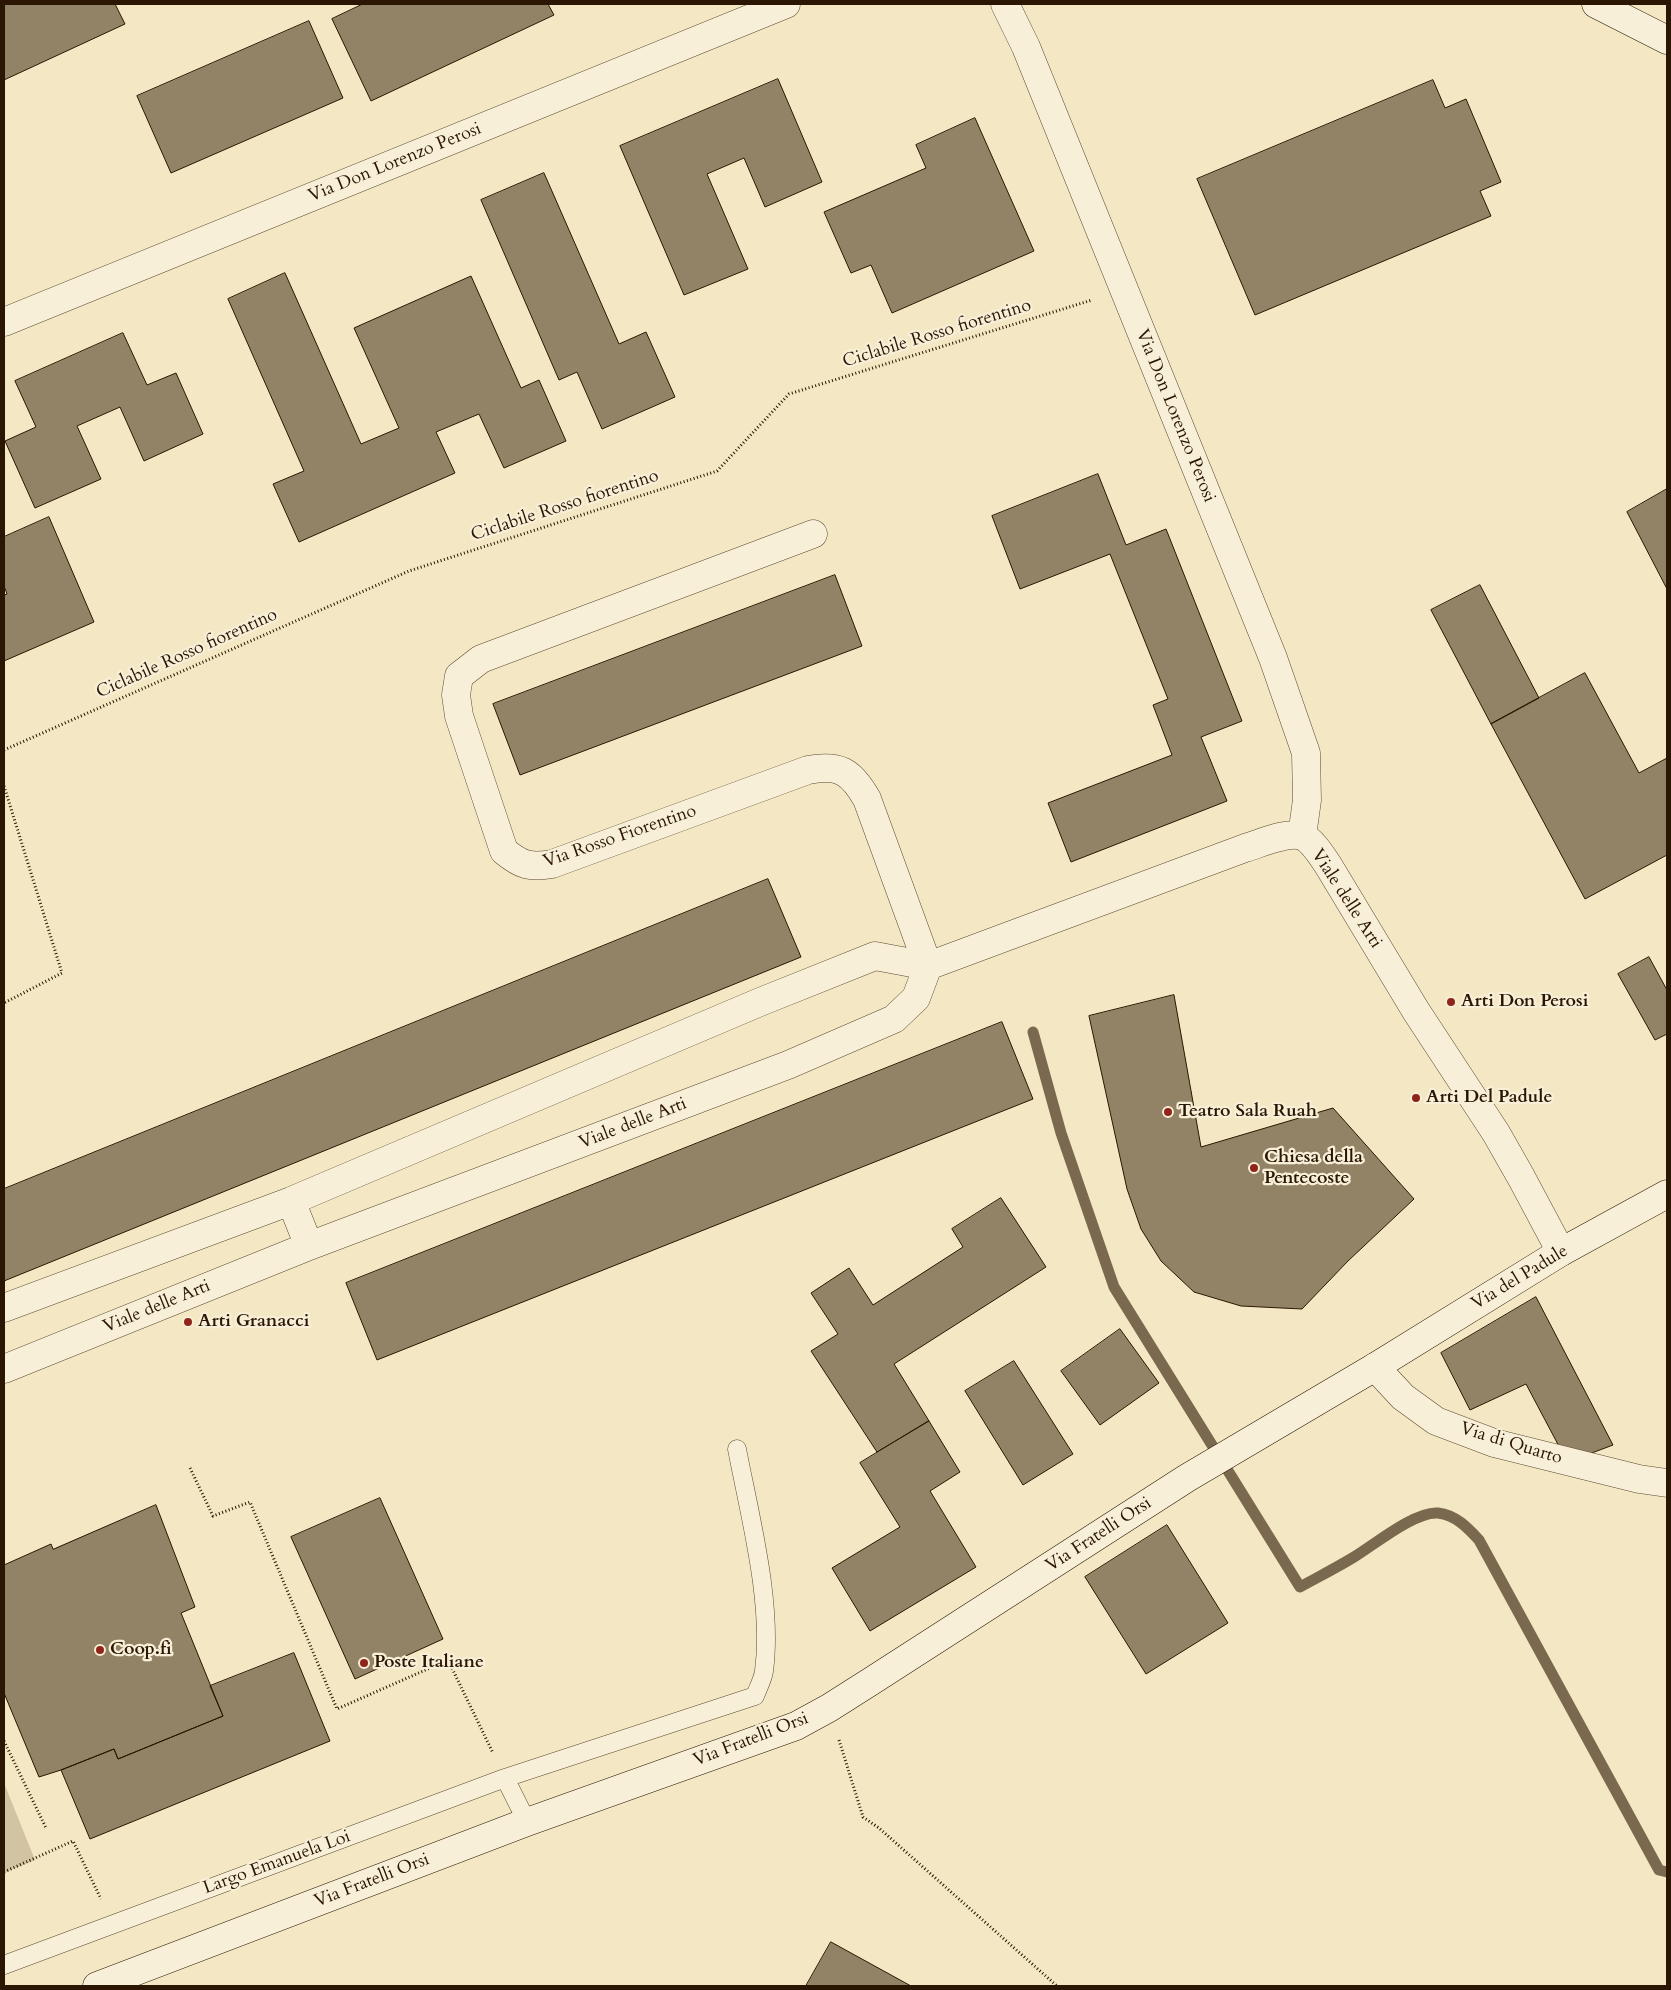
<!DOCTYPE html>
<style>
body{margin:0}
#map{position:relative;width:1671px;height:1990px;overflow:hidden;background:#f4e7c3;font-family:Cardo,serif}
canvas{display:block}
.frame{position:absolute;inset:0;border:5px solid #2a1602;pointer-events:none}
</style>
<div id="map">
<canvas width="1671" height="1990"></canvas>
<div class="frame"></div>
</div>
<script>
const ctx = document.querySelector('canvas').getContext('2d');
ctx.lineJoin = 'round';
function fillPath(path, color) { ctx.fillStyle = color; ctx.fill(path, 'evenodd'); }
function strokePath(path, color, width, dash) { ctx.strokeStyle = color; ctx.lineWidth = width; ctx.lineCap = dash ? 'butt' : 'round'; ctx.setLineDash(dash || []); ctx.stroke(path); }
function label(font, color, halo, rows, align = 'center') {
  ctx.font = font + ' Cardo,serif'; ctx.lineWidth = 4.5; ctx.setLineDash([]); ctx.textBaseline = 'middle'; ctx.strokeStyle = halo; ctx.fillStyle = color; for (const [text, x, y, turn = 0] of rows) {
    ctx.save(); ctx.translate(x, y); ctx.rotate((+turn || 0) * Math.PI / 180); ctx.textAlign = isNaN(turn) ? turn : align; if (halo) ctx.strokeText(text, 0, 0); ctx.fillText(text, 0, 0); ctx.restore();
  }
}
const green = new Path2D(`
 M4 1783 35 1860 4 1873Z`);
const stream = new Path2D(`
 M1033 1032 1061 1133 1114 1287 1300 1587C1318 1577 1336 1568 1354 1557 1374 1545 1415 1511 1438 1513 1456 1515 1468 1528 1479 1540L1659 1870 1667 1872`);
const building = new Path2D(`
 M4 4H115L125 24 4 80Z
 M363 4H548L554 15 371 101 332 19Z
 M309 21 343 98 171 173 137 96Z
 M778 79 822 182 765 207 744 158 707 174 748 269 684 295 620 146Z
 M1433 80 1445 108 1466 99 1501 182 1480 191 1491 216 1255 315 1197 179Z
 M975 118 1034 251 892 313 871 265 851 273 824 212 926 168 916 145Z
 M544 173 619 344 646 332 675 397 602 429 577 372 559 380 481 200Z
 M285 273 361 444 399 428 354 328 471 276 521 388 539 380 566 441 504 468 479 414 436 432 455 473 299 542 273 484 304 471 228 299Z
 M123 333 147 385 176 373 203 434 144 461 120 407 77 426 101 479 35 508 5 441 36 427 15 381Z
 M1098 474 1126 545 1166 529 1242 721 1201 737 1227 801 1071 862 1048 803 1172 755 1153 705 1168 699 1110 554 1020 589 992 516Z
 M1667 489V589L1627 512Z
 M49 517 94 622 4 661V595L7 594 4 586V537Z
 M835 575 862 646 520 775 493 704Z
 M1480 585 1539 698 1491 724 1431 610Z
 M1585 673 1639 773 1667 758V855L1585 899 1491 724Z
 M768 879 801 957 4 1281V1189Z
 M1649 957 1667 990V1034L1655 1040 1618 974Z
 M1174 995 1201 1147 1333 1108 1414 1199 1348 1261 1302 1309 1241 1306 1194 1292 1161 1261 1141 1229 1127 1189 1089 1016Z
 M1002 1022 1033 1099 377 1360 346 1283Z
 M1001 1198 1046 1267 894 1364 929 1421 877 1452 811 1351 838 1334 811 1293 849 1268 873 1305 963 1247 952 1229Z
 M1536 1297 1613 1445 1581 1457 1562 1452 1526 1384 1470 1410 1441 1353Z
 M1120 1329 1159 1383 1100 1425 1061 1371Z
 M1014 1361 1073 1454 1023 1485 965 1391Z
 M929 1421 960 1472 930 1491 976 1567 870 1631 832 1568 900 1527 860 1463Z
 M380 1498 443 1639 355 1679 291 1537Z
 M156 1505 195 1607 181 1613 223 1716 118 1759 114 1749 61 1770 39 1777 4 1693V1565L51 1544 53 1549Z
 M1167 1525 1228 1623 1146 1674 1085 1577Z
 M294 1653 330 1741 90 1839 61 1770 114 1749 118 1759 223 1716 210 1686Z
 M831 1942 911 1986H806Z`);
const path = new Path2D(`
 M4 750 409 571 717 471 789 394 1092 300
 M4 786 62 973 4 1003
 M190 1468 213 1516 250 1502 337 1709 448 1660 493 1753
 M839 1740 863 1817 879 1828 1057 1986
 M4 1741 46 1828
 M4 1872 73 1841 101 1899`);
const lane = new Path2D(`
 M505 1778 755 1696C758 1688 763 1679 764 1671 773 1603 750 1517 737 1449
 M4 1965 505 1778 527 1822`);
const street = new Path2D(`
 M1005 4 1026 47 1273 658 1306 753 1307 800 1302 836
 M4 322 786 4
 M813 534 481 659 459 676 456 695 459 716 504 851C521 865 530 868 552 864L808 770C839 764 851 771 867 799L928 966
 M291 1201 309 1246
 M4 1308 291 1201 760 1002 875 956 928 966 1245 848C1259 844 1288 831 1302 836 1312 840 1322 856 1328 865L1416 1011 1496 1133 1521 1177 1561 1252
 M1375 1367 1403 1397 1436 1421 1494 1443 1639 1479 1667 1483
 M4 1369 309 1246 788 1065 894 1019 916 998 928 966`);
const secondary = new Path2D(`
 M1596 4 1667 40
 M97 1986 527 1822 796 1726 829 1708 870 1682 1187 1478 1375 1367 1561 1252 1667 1194`);
const markers = [
 [1451,1002,5,"#8f2418"],
 [1416,1098,5,"#8f2418"],
 [1168,1112,5,"#8f2418"],
 [1254,1168,5,"#8f2418"],
 [188,1322,5,"#8f2418"],
 [100,1650,5,"#8f2418"],
 [364,1663,5,"#8f2418"]
];
const streetNames = [
 ["Via Don Lorenzo Perosi",395,163,-22],
 ["Ciclabile Rosso fiorentino",937,334,-17],
 ["Via Don Lorenzo Perosi",1175,416,68],
 ["Ciclabile Rosso fiorentino",565,506,-18],
 ["Ciclabile Rosso fiorentino",187,654,-24],
 ["Via Rosso Fiorentino",620,837,-19],
 ["Viale delle Arti",1346,899,57],
 ["Viale delle Arti",633,1124,-21],
 ["Via del Padule",1520,1278,-31],
 ["Viale delle Arti",157,1307,-22],
 ["Via di Quarto",1511,1444,17],
 ["Via Fratelli Orsi",1099,1535,-33],
 ["Via Fratelli Orsi",751,1740,-21],
 ["Largo Emanuela Loi",277,1863,-20],
 ["Via Fratelli Orsi",372,1881,-21]
];
const poiNames = [
 ["Arti Don Perosi",1461,1002],
 ["Arti Del Padule",1426,1098],
 ["Teatro Sala Ruah",1178,1112],
 ["Chiesa della",1264,1158],
 ["Pentecoste",1264,1179],
 ["Arti Granacci",198,1322],
 ["Coop.fi",110,1650],
 ["Poste Italiane",374,1663]
];
fillPath(green, '#d2c3a2');
strokePath(stream, '#7a694e', 11);
fillPath(building, '#938366');
strokePath(building, '#2a1602', 1);
strokePath(lane, '#5c4a32', 19);
strokePath(street, '#5c4a32', 29);
strokePath(secondary, '#2a1602', 29);
strokePath(path, '#2a1602', 3, [1, 2.5]);
strokePath(lane, '#f8efd8', 18);
strokePath(street, '#f8efd8', 28);
strokePath(secondary, '#f8efd8', 28);
for (const [x, y, r, color] of markers) { const dot = new Path2D(); dot.arc(x, y, r, 0, 2 * Math.PI); ctx.fillStyle = color; ctx.fill(dot); strokePath(dot, '#f8efd8', 2); }
label('18px', '#2a1602', '#f8efd8', streetNames);
label('bold 18px', '#2a1602', '#f8efd8', poiNames, 'left');
</script>
